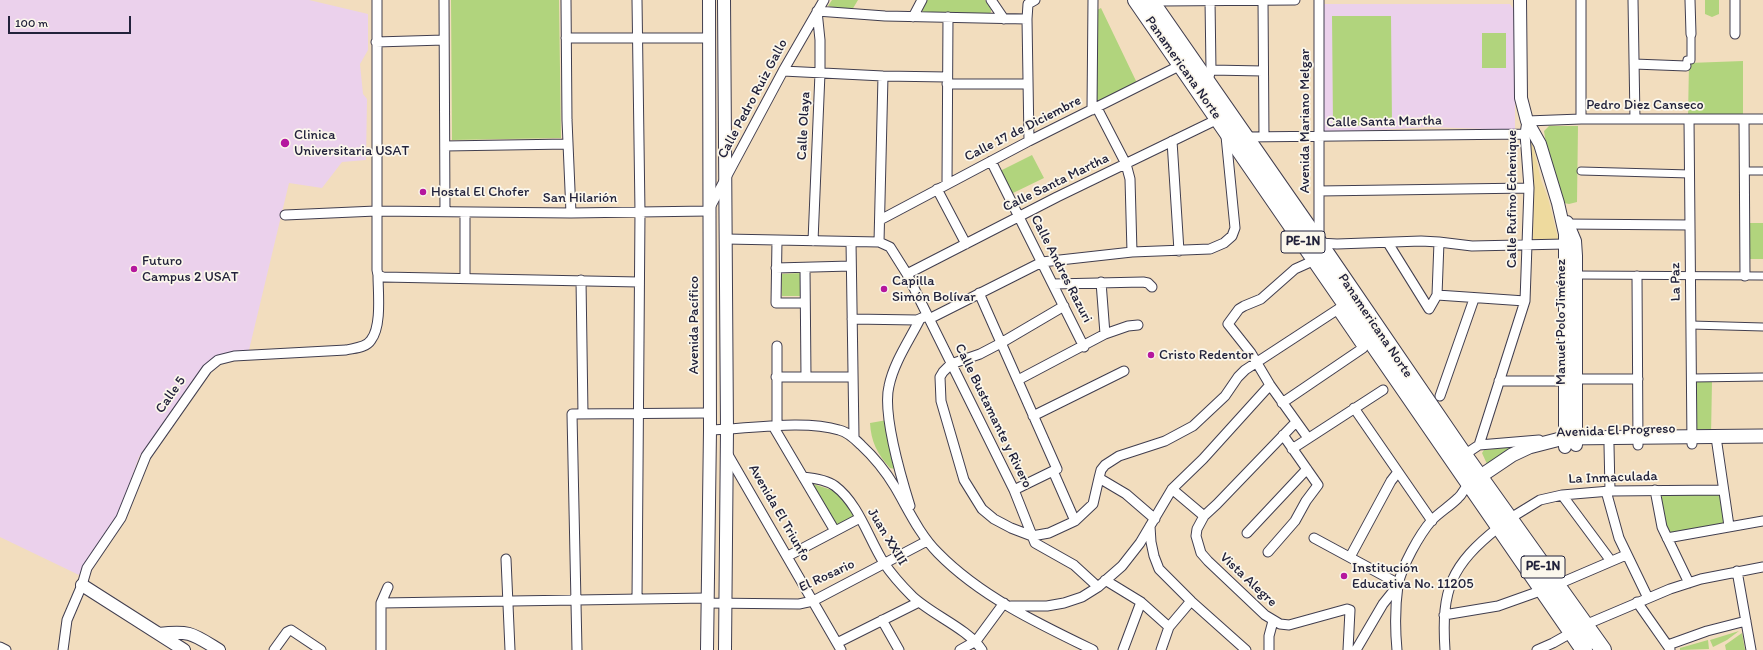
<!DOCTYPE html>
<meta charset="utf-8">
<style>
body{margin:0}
#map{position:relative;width:1763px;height:650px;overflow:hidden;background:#f2ddbe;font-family:Itim,sans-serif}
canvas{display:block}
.scale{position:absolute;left:8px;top:16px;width:123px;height:18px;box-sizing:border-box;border:2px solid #22223b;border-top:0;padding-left:5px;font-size:12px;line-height:14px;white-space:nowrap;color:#22223b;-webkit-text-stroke:3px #fbf7ec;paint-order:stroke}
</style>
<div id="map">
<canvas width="1763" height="650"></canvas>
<div class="scale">100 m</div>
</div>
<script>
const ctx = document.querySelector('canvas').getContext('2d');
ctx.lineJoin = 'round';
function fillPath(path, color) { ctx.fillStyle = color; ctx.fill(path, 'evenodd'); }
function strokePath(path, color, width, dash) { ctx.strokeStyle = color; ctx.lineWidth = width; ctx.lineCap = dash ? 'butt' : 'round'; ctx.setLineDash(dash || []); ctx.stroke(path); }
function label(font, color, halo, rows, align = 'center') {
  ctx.font = font + ' Itim,sans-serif'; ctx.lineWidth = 3.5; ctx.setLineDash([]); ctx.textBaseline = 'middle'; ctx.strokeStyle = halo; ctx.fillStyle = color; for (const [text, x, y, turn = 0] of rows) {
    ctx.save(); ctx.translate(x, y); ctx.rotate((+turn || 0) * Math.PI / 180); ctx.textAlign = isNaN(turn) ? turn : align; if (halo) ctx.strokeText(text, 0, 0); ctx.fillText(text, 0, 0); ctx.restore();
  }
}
const built = new Path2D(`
 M0 0H309L368 14V50L360 64 363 94 367 99 366 160 342 162 322 188 289 183 249 350 219 356 205 365 139 457 119 514 79 575 0 537Z
 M1323 4H1510L1515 11V130L1429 127 1324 133Z`);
const green = new Path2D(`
 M451 0H559L561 138 452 140Z
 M832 0H858L852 10 828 6Z
 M926 0H985L991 9V12L988 16 925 14 921 9Z
 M1705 0H1719V14L1712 17 1705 14Z
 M1101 8 1137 83 1100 102 1096 101 1097 10Z
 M1332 16H1391L1392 125 1333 126Z
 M1482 33H1506V68H1482Z
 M1743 61V117H1688L1689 63Z
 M1549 126H1578L1577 202 1569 204 1564 203C1556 179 1547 156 1544 131Z
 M1032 155 1044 178 1011 194 1000 171Z
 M1745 223H1763V259H1745Z
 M801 273V296H782L781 274Z
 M1695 381H1712L1711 436 1695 437Z
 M887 420 895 469 890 468C877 454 871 441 870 423Z
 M1526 446 1490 465 1487 464 1482 453 1484 450Z
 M810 483 838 492 856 518 837 528Z
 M1659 493H1721L1726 524 1702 527 1669 535 1662 515Z
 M1739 631 1727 640 1713 647 1710 640Z
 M1742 633 1745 650H1726L1725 645Z
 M1708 640 1709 649 1680 650V648Z`);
const sand = new Path2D(`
 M1528 132H1530L1541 180 1548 198 1559 242H1533L1534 187Z`);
const pedestrian = new Path2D(`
 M1686 66 1687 60H1691V34
 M1581 171 1690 174
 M1745 171H1763
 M1576 275 1763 276
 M1691 325 1763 327
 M1692 378 1763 377`);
const minor = new Path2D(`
 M444 0 445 211
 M566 0 567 120 571 213
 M637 0 640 212 637 599
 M991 0 1004 19
 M1263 0 1264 137
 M1319 0V243L1337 244 1421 241 1439 242 1472 246 1565 244
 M1633 0 1635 119
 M1690 0 1691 34
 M1154 6 1161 1 1295 0
 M913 17 922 0
 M1735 34V0
 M566 38H709
 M376 42 444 40
 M1634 64 1686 66
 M1211 70 1263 71
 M783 71 883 76 947 77
 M1207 83 1211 70 1210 0
 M947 84H1028
 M1097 108 1126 164 1130 179 1132 252
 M1092 110 1093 0
 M1581 119V0
 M1689 119 1692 444
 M1744 119 1745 276
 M1245 137 1525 134
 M1029 141 1027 19 1028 4 1035 0
 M1172 141 1179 251
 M445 146 568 144
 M991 161 1084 347
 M947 183 948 17
 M937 189 966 244
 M1319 191 1529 188
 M465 212V277
 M285 215 376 211 571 213 708 211 783 71 824 0
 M880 220 1029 141 1181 65
 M1563 224 1690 225
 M726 239 879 242 890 247 907 274 1014 490 1035 543 1074 565 1098 587
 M777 240 776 303H805
 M813 241 820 73V40L817 11 885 16 1027 19
 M851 242 854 437
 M879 242 883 76
 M1388 243 1429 309 1437 295 1439 242
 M776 268 851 266
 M805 268 806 377
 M907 274 1057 197 1218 119
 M378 275 383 277 639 282
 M1637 276 1638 445
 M581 280 583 414
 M1101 282 1105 334
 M1053 284 1143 282 1148 283 1152 287
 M979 293 1057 469 1014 490
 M1437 295 1525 301
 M1064 306 1001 343 980 354 951 364 943 372 940 377 941 401 964 480 982 509 994 519 1011 528 1032 536 1049 533 1075 521 1093 504 1099 478 1101 470 1105 465 1119 456 1165 441 1193 426 1225 396 1238 377 1245 370 1346 304
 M852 319 917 320 924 317
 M929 319 1042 262 1132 252 1210 249 1224 243 1232 236 1235 228 1226 136
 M776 377H853
 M1576 379H1638
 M1018 380 1105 334 1128 326 1138 325
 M1499 381H1564
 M1440 396 1474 299
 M1282 403 1363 348 1337 310
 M1354 408 1432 521
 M1033 416 1124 371
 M1296 422 1217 504 1204 516 1197 529 1196 536 1201 553 1208 561 1265 615 1280 624 1289 625 1347 609 1350 610 1348 650
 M773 426 835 531
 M777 426V346
 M710 430C747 429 804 419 839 430 848 432 855 439 861 445 874 457 886 472 895 487 908 509 919 534 938 553 980 596 1039 624 1093 650
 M1716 437 1729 526
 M1308 438 1270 385 1251 353 1228 324 1239 309 1244 306 1261 299 1295 269 1315 260
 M1479 445 1539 440
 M1609 445 1610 491
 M1292 449 1383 390
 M727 453 841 650
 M1464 455 1479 445 1525 301 1529 188 1525 134 1527 121 1581 119H1763
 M1053 471 1075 521
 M803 477C814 478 827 480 835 486 859 504 869 540 884 563 892 575 902 586 912 596 932 615 967 628 982 650
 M1099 478 1126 494 1155 519
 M1172 489 1204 516
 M1655 490 1662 527 1689 583
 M1606 491 1619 538 1648 598
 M1562 495 1611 561
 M910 506C901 477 882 414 889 386 894 362 909 341 920 319
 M1509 519 1540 500 1562 495 1610 491 1723 490
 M1150 526 1151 542 1154 556 1159 569 1191 601 1246 650
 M1247 533 1307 469
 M1314 538 1399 584 1383 604 1356 650
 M1667 538 1763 521
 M1268 552 1295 521 1306 501 1318 485 1283 435
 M788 556 860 518
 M1350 557 1391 481 1398 472
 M506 559 510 650
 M1737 571 1751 650
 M1105 580 1141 602 1169 627
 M1556 585 1626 555
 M1637 602 1670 649
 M381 603 707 598
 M707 603 799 604 813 601 927 541
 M1011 606H1047L1064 603 1082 597 1098 587 1122 566 1140 543 1172 489 1203 459 1270 385
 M1444 615 1498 606 1543 590
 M882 620 899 650
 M837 643 919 602
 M1668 645 1707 631 1746 621
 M0 647 6 650
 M63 650 67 620 82 585 87 568 121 518 146 456 207 369 218 360 234 356 346 350C354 348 366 348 371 340 382 326 378 292 378 275L377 270V0
 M274 650 287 632 291 630 321 650
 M381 650V603L388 587
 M577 650 572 414 709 413
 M960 650 976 641 1004 603
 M1123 650 1141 602
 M1161 650 1169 627 1191 601
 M1269 650V636L1273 621
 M1397 650C1395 629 1395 607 1398 585 1402 566 1419 535 1432 520 1440 512 1450 506 1458 498 1463 494 1464 488 1469 484
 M1445 650C1441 589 1451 565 1499 527
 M1537 650 1553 643 1585 625 1670 589 1701 579 1763 567`);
const tertiary = new Path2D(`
 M724 0 727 429 725 650
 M1520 0 1521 98 1527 121 1540 144 1558 203 1565 234V447
 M1567 222 1575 241 1576 256V445
 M82 585 184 650
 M159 634C190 630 193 634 219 650
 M707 650 710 430 709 0`);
const secondary = new Path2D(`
 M1472 482 1512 455 1529 447 1564 438 1763 436`);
const trunk = new Path2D(`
 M1136 0 1584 650
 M1150 0 1319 243 1464 455 1603 650`);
const markers = [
 [285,143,5,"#b5179e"],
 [423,192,4,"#b5179e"],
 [134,269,4,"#b5179e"],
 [884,289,4,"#b5179e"],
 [1151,355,4,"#b5179e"],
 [1344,576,4,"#b5179e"]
];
const shields = [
 [1303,242,44],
 [1543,567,44]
];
const shieldNames = [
 ["PE-1N",1303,242],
 ["PE-1N",1543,567]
];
const streetNames = [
 ["Panamericana Norte",1183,68,55],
 ["Calle Pedro Ruiz Gallo",753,99,-62],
 ["Pedro Diez Canseco",1645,105],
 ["Avenida Mariano Melgar",1305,121,-90],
 ["Calle Santa Martha",1384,122,-1],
 ["Calle Olaya",804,126,-87],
 ["Calle 17 de Diciembre",1023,129,-27],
 ["Calle Santa Martha",1056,183,-26],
 ["San Hilarión",580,198],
 ["Calle Rufino Echenique",1512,199,-90],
 ["Calle Andres Razuri",1061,269,63],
 ["La Paz",1676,282,-91],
 ["Manuel Polo Jiménez",1561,322,-90],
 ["Avenida Pacífico",694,325,-90],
 ["Panamericana Norte",1375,326,56],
 ["Calle 5",171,395,-55],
 ["Calle Bustamante y Rivero",993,416,64],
 ["Avenida El Progreso",1616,431,-2],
 ["La Inmaculada",1613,478,-2],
 ["Avenida El Triunfo",779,513,60],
 ["Juan XXIII",887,537,59],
 ["El Rosario",827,576,-25],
 ["Vista Alegre",1248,580,43]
];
const poiNames = [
 ["Clinica",294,135],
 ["Universitaria USAT",294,151],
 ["Hostal El Chofer",431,192],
 ["Futuro",142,261],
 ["Campus 2 USAT",142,277],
 ["Capilla",892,281],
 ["Simón Bolívar",892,297],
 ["Cristo Redentor",1159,355],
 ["Institución",1352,568],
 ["Educativa No. 11205",1352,584]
];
fillPath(built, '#ebd1ec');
fillPath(green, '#b1d47d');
fillPath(sand, '#eeda9e');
strokePath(pedestrian, '#413e4f', 9);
strokePath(minor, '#413e4f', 11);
strokePath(tertiary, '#413e4f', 14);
strokePath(secondary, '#413e4f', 15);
strokePath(trunk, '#413e4f', 18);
strokePath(pedestrian, '#fff', 7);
strokePath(minor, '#fff', 9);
strokePath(tertiary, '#fff', 12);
strokePath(secondary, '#fff', 13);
strokePath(trunk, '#fff', 16);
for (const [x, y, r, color] of markers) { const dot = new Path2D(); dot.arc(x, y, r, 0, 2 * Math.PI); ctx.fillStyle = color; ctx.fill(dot); strokePath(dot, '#fbf7ec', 1.5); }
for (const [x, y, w] of shields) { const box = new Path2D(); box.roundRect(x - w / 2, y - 11, w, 22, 3); ctx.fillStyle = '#fbf7ec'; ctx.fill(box); strokePath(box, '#22223b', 1); }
label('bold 13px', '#22223b', null, shieldNames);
label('14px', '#22223b', '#fbf7ec', streetNames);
label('14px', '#22223b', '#fbf7ec', poiNames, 'left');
</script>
